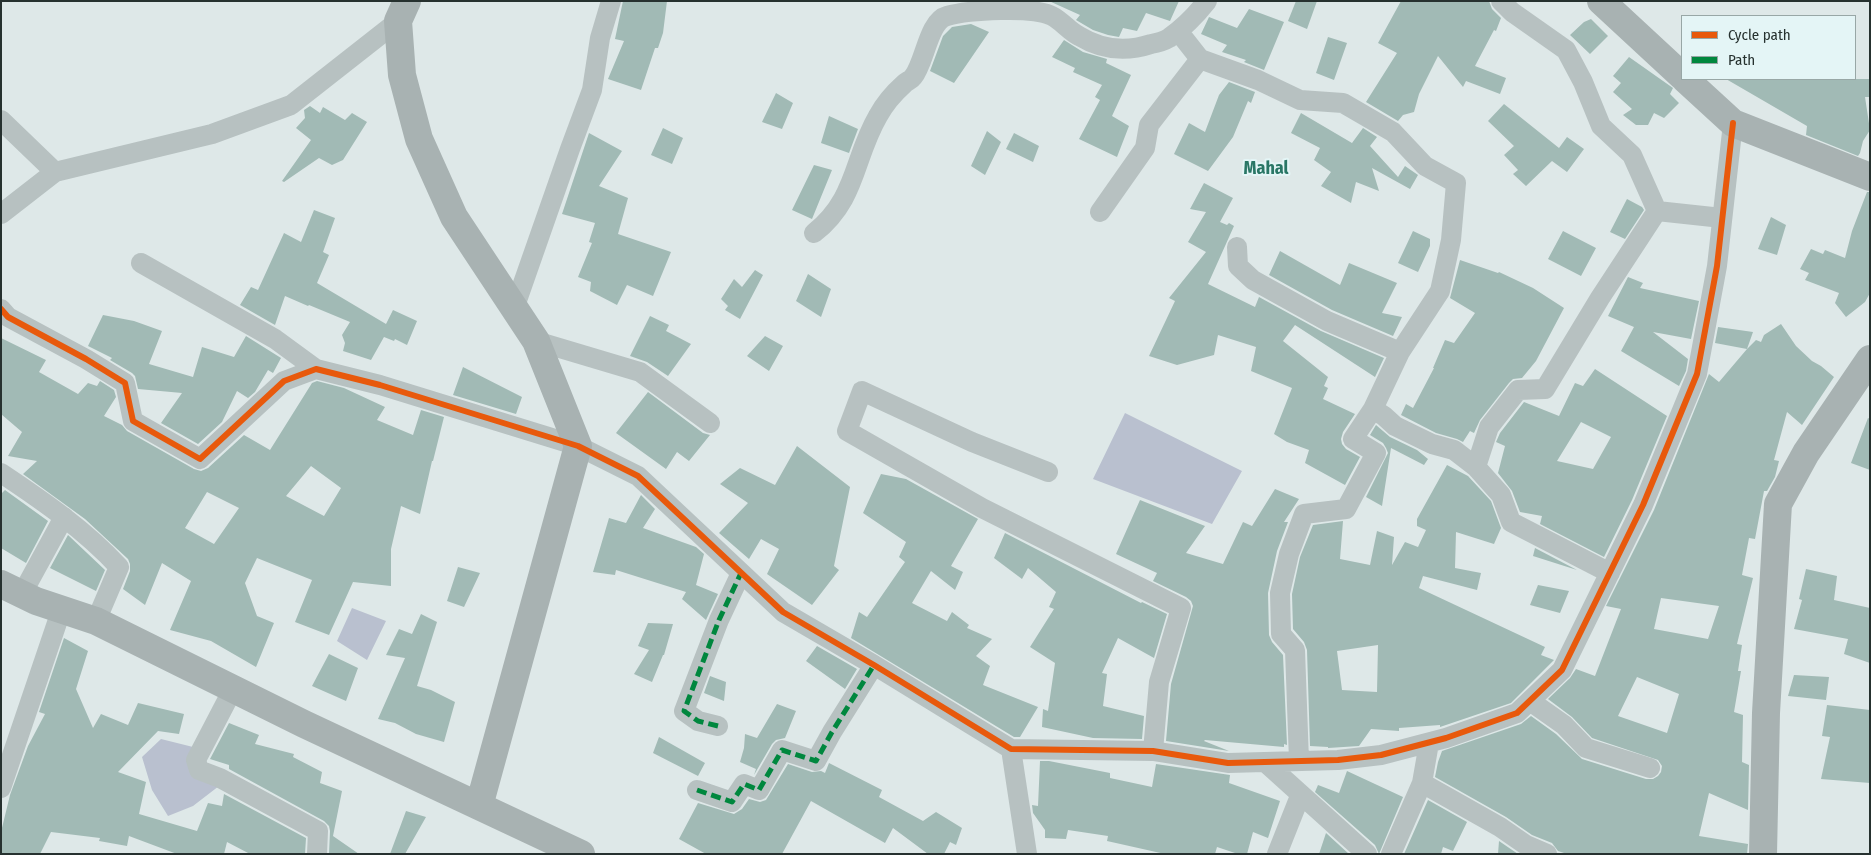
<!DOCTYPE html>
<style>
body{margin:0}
#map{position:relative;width:1871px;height:855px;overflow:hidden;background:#dee8e8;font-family:"Fira Sans Condensed",sans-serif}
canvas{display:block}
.frame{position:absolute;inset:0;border:2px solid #26312f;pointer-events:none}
.legend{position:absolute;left:1681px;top:15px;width:175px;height:65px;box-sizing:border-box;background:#e4f5f6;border:1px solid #98a7a6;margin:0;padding:6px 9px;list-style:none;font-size:15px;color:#26312f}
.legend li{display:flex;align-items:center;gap:10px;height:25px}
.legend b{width:25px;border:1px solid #98a7a6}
</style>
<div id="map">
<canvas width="1871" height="855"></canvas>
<div class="frame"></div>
<ul class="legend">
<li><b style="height:6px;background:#e8590c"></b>Cycle path</li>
<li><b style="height:6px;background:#00873e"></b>Path</li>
</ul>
</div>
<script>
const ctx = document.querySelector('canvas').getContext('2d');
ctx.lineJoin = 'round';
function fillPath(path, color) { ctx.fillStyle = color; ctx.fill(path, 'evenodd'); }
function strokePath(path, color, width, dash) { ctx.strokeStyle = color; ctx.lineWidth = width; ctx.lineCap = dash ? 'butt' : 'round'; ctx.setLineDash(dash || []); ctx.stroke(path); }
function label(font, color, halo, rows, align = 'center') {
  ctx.font = font + ' "Fira Sans Condensed",sans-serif'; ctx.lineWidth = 4; ctx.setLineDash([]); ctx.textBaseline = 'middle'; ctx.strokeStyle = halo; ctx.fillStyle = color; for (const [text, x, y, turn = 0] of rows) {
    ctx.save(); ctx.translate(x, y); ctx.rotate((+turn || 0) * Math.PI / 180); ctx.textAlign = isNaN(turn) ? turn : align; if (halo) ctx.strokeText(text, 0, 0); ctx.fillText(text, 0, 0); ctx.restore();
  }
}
const green = new Path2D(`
 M1125 413 1242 471 1212 524 1093 479Z
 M352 608 386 621 367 660 337 641Z
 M161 739 193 747 219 786 193 806 168 816 152 790 142 757Z`);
const building = new Path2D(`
 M623 1H667L663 33 658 48H655L641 90 608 79 624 41 615 39Z
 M1049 1H1179L1170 21 1146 13 1137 31 1123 28 1119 37 1108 35 1093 30 1076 20 1080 15Z
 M1296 1H1317L1307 29 1288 21Z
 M1401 1H1489L1492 9 1501 18 1496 31 1494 30 1475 66 1506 78 1500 94 1466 81 1463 87 1438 56 1419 94 1414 112 1403 115 1398 121 1366 102 1397 53 1378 43Z
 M1249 9 1284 22 1264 70 1244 62 1246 60 1222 52 1227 45 1201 34 1209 17 1237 28Z
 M1591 19 1608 36 1590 54 1570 35 1584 22Z
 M971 24 989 32 954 83 930 71 943 36 952 27Z
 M1328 37 1347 43 1334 80 1316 73Z
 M1064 40 1083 52 1107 59 1106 63 1131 75 1112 116 1129 126 1117 157 1079 139 1100 100 1095 97 1102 85 1073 72 1075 68 1052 57Z
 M1629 57 1673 88 1670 94 1679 103 1664 118 1654 113 1648 125H1636L1623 115 1632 109 1613 92 1621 83 1613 76Z
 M1726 79H1870V97H1865L1870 130 1863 141 1860 153 1858 156 1806 135 1807 126Z
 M1229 82 1255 92 1251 103 1248 101 1233 137 1208 171 1174 154 1189 123 1205 132 1219 95Z
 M776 93 793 103 782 129 762 122Z
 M1504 104 1559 148 1567 137 1584 149 1567 172 1552 161 1526 186 1513 174 1518 170 1504 155 1514 146 1488 121Z
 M310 106 320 113 323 107 345 120 352 113 367 122 343 160 332 165 319 158 284 182 282 181 311 140 296 128 305 118 304 110Z
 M1301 113 1352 143 1363 128 1377 137 1370 146 1398 177 1405 166 1418 175 1410 189 1372 168 1379 191 1356 182 1351 203 1321 186 1331 172 1314 160 1320 148 1291 133Z
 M829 116 858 129 849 153 821 143Z
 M663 128 683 138 672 164 651 155Z
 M987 131 1001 142 985 175 971 166Z
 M589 133 622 151 599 186 628 198 618 234 671 252 653 296 627 285 617 305 590 291 591 282 578 277 592 243 589 242 595 223 562 214Z
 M1014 133 1039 146 1033 162 1006 149Z
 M814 165 832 170 812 219 792 210Z
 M1204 183 1233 198 1220 222 1227 225 1229 223 1234 226 1208 284 1255 307 1259 297 1321 331 1384 358 1375 377 1295 325 1283 341 1328 377 1324 386 1328 388 1323 399 1355 414 1343 432 1341 439 1342 444 1346 449 1360 457 1345 485 1305 463 1309 450 1287 442 1274 434 1292 388 1251 371 1256 347 1218 335 1214 355 1177 365 1149 356 1175 301 1169 298 1206 252 1188 242 1206 212 1190 209Z
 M1867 192H1870V293L1865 302 1846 317 1835 303 1839 293 1805 280 1809 273 1800 269 1811 249 1823 254 1825 250 1845 258 1852 231Z
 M1627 199 1642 207 1644 210 1625 239 1610 232Z
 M314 210 335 218 323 252 329 255 317 283 386 324 393 310 417 321 407 345 395 339 394 341 384 337 371 360 343 351 345 343 342 335 350 322 309 305 308 306 285 296 275 325 240 305 251 287 258 290 284 233 301 242Z
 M1771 217 1786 225 1777 255 1758 249Z
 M1413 231 1430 239V246L1418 272 1398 263Z
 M1563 231 1596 248 1581 276 1548 259Z
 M1280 251 1340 285 1349 263 1397 283 1382 313 1402 317 1393 336 1332 310 1269 275Z
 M1460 260 1498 273 1499 272 1533 288 1564 308 1536 361 1522 378 1513 379 1509 383 1480 420 1474 433 1470 431 1463 442 1457 439 1436 433 1401 415 1406 404 1413 408 1434 368H1433L1445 340 1454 343 1475 313 1450 298Z
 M755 270 763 275 740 319 725 310 728 306 721 299 734 279 742 287Z
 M808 274 831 289 821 317 796 301Z
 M1628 277 1643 283 1640 288 1699 301 1691 339 1653 332 1688 359 1686 371 1679 386 1621 351 1634 327 1608 316Z
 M103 315 134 321 162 331 149 364 193 377 202 347 234 357 246 336 281 358 273 373 268 370 255 392 248 398 237 391 222 422 198 444 161 423 182 393 138 389 135 376 132 373 110 360 112 358 88 346Z
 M650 316 669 325 666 331 691 344 668 376 647 362 630 356Z
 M1781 324 1796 346 1812 361 1821 366 1834 377 1802 425 1787 412 1774 460 1779 461 1775 477 1767 491H1764L1755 539 1749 538 1742 575 1753 578 1737 644 1742 645 1738 671H1741L1734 712 1743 715 1742 762 1749 765 1748 810 1709 793 1699 836 1748 844 1747 854H1567L1558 851 1552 843 1532 835 1506 817 1435 777 1438 762 1442 751 1521 724 1531 716 1556 734 1582 759 1646 779H1653L1658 776 1661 772 1662 766 1658 760 1592 738 1572 717 1548 699 1570 678 1576 669 1595 676 1621 609 1606 606 1654 510 1709 374 1719 382 1747 349 1715 343 1718 327 1753 332 1747 349 1756 340 1761 342 1764 335ZM1661 598 1719 606 1708 639 1654 629ZM1637 677 1679 694 1667 733 1618 716Z
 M765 336 783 346 769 371 747 356Z
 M1 338 46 360 39 372 78 394 88 383 97 386 100 381 114 390 116 397 104 416 122 425 127 431 194 469 201 471 208 468 244 435 270 450 312 383 317 381 344 388 385 407 377 420 413 435 421 410 444 417 433 461H432L420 514 401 506 391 549V586L353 582 329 635 295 622 312 580 257 558 245 583 257 616 274 623 256 667 211 641 170 630 191 581 162 563 145 605 123 589 130 571V564L128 559 85 519 23 474 37 461 8 456 22 432 1 414ZM311 466 341 488 324 516 286 496ZM207 492 239 508 214 544 185 528Z
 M463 367 522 397 516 414 453 395Z
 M1595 369 1667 416 1632 500 1604 557 1540 524 1542 516 1520 512 1512 491 1498 473 1505 446 1496 442 1500 433 1524 402 1559 416 1575 383 1583 386ZM1581 422 1611 437 1593 469 1557 461Z
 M648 392 703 433 710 435 689 461 677 452 666 469 616 433Z
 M1868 418 1870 419V470L1851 463Z
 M1376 425 1390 437 1417 450 1428 459 1424 465 1391 448 1382 506 1366 497 1388 453 1386 448 1383 443 1370 435Z
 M797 446 850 487 834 566 839 570 812 605 767 574 779 549 761 539 749 559 719 533 748 503 720 484 740 468 775 485Z
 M1447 465 1468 476 1491 501 1501 528 1494 544 1456 532 1455 568 1481 573 1477 590 1423 576 1419 588 1545 647 1541 655 1554 660 1511 703 1440 727V725L1399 728V731L1371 729 1359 746 1328 748V747L1310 746 1307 650 1304 642 1293 629 1292 594 1300 557 1313 525 1343 521 1340 559 1370 565 1377 531 1394 537 1392 565 1405 542 1418 547 1426 530 1417 526V519ZM1378 645 1377 692 1342 690 1337 651Z
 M881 474 906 479 978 519 951 566 963 572 955 590 931 571 912 603 947 621 952 612 969 625 967 628 992 639 976 656 990 666 983 685 1038 707 1020 737H1014L851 638 859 612 867 617 905 562 899 557 906 542 863 513Z
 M1275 489 1299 499 1284 522H1288L1277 551 1268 593 1269 635 1272 642 1283 655 1287 745 1284 744V747L1205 740 1204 741 1229 751 1166 741 1171 684 1193 606 1191 601 1186 597 1153 581 1157 573 1116 554 1140 500 1205 526 1186 553 1223 564 1243 522 1252 526Z
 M5 490 48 521 26 563 1 548V494Z
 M641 495 655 509 643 528 696 547 704 554 696 585 718 594 706 620 682 599 686 592 616 570 615 575 593 572 609 518 626 523Z
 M1005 533 1141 603 1142 602 1167 614 1154 658 1118 638 1102 673 1107 674 1103 706 1144 716 1142 739 1093 738 1042 727 1043 709 1048 711 1055 663 1030 647 1054 609 1049 607 1056 592 1028 568 1022 579 994 558Z
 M68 535 105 570 96 591 50 568Z
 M1535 548 1577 570 1533 556Z
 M458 567 480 573 464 607 447 601Z
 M1806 569 1837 576 1834 600 1870 608V663L1844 654 1848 639 1794 629 1802 600 1799 599Z
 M1538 585 1569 591 1560 613 1530 605Z
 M421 614 437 622 417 686 431 690 455 702 444 742 416 734 395 723 378 719 405 658 386 655 399 629 412 634Z
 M648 623 673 624 664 655H663L652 682 634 674 649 650 638 646Z
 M64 638 88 651 76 689 93 728 101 714 128 725 138 703 184 714 179 734 158 731 118 772 146 782 139 814 197 831 208 803 222 806 224 794 306 838 305 854H250L227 842 224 854H177L129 836 127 846 99 841 100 838 51 832 40 854H1V832L10 795 28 746 45 714 39 712Z
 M817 646 857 669 845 689 806 661Z
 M329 654 358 668 346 701 312 686Z
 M1794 675 1829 677 1826 700 1788 696Z
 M710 676 726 682 724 701 704 693Z
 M777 704 796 711 785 738 776 740 772 744 754 775 756 769 740 762 744 748 745 734 757 738Z
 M1827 705 1870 710V783L1821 779 1830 737 1822 736Z
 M229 723 259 735 255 744 294 754 293 757 322 772 320 783 342 791 333 836 359 854H329L330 831 329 826 324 821 229 769V765L210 759Z
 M659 737 705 763 698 776 653 753Z
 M1040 761H1049L1110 773V778L1152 787 1156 764 1230 775 1229 783 1280 801 1268 838 1253 832 1247 854H1238L1217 847 1215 854H1165L1107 841 1108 836 1068 830 1066 839 1045 838V830L1033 813 1032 805 1038 806Z
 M829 763 882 790 879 797 923 821 936 812 962 828 956 845 950 842 944 854H928L893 828 885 843 811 801 782 854H706L679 839 698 803 734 814 742 809 749 799 760 802 766 800 788 764 812 772 821 771 825 773Z
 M1347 771 1403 797 1379 854 1375 845 1315 792 1318 785 1339 793Z
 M1428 800 1467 822 1453 851 1443 847 1441 854H1404Z
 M406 811 426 817 405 854H390Z
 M1326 833 1349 854H1319Z
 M1499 841 1518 854H1498Z`);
const street = new Path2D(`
 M1501 1 1512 12 1566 50 1583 82 1601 126 1632 155 1657 211
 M1178 31 1200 59 1258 80 1300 100 1343 103 1393 132 1425 166 1456 183 1451 240 1440 291 1400 352 1373 409 1353 439 1376 453 1346 509 1304 514 1289 554 1280 593 1281 634 1295 650 1299 761
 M1 120 55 172
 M1100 212 1145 148 1149 125 1200 59
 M1 214 55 172 212 134 291 105 398 21
 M814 233C857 199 853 159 878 116 884 105 895 92 904 84 907 81 911 80 913 77 925 63 928 21 947 16 968 10 1033 6 1052 16 1062 21 1069 31 1079 36 1102 50 1127 52 1151 44 1157 43 1164 41 1169 38 1183 28 1196 15 1207 1
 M1237 247 1238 266 1253 280 1327 321 1400 352
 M141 263 275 339 316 369
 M1 309 8 317 86 359 125 383 133 421 200 459 284 381 316 369 380 385 578 446 638 476 783 612 874 665 1011 749 1153 751 1228 763 1338 760 1381 755 1446 738 1517 713 1562 670 1643 505 1697 374 1717 266 1733 123
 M514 309 570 149 592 90 600 38 611 1
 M536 341 640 372 710 423
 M1373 409 1384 416 1395 426 1432 444 1454 450 1476 467
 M1048 472 972 442 862 391 847 431 982 508 1181 608 1159 682 1153 751
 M1 473C43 501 85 530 119 567L96 621
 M1610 573 1511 522 1501 495 1476 467 1489 427 1518 390 1545 389 1600 298 1657 211 1722 218
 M22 594 64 517
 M233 689 196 760 199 770 220 778 318 831 317 854
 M1530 701 1564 725 1586 748 1650 768
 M718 726 698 721 684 711 719 620 741 573
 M1011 749 1027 854
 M1265 762 1367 854
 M1422 783 1500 827 1526 845 1547 854
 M1 788 61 611
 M697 790 732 802 744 784 759 790 782 750 816 761 832 732 874 665
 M1277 854 1300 796
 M1391 854 1422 783 1429 743`);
const secondary = new Path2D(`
 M407 1 398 21 402 75 419 139 454 217 536 341 578 446 479 806
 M1601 1 1682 76
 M1685 79 1733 123 1870 177
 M1 584 36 601 96 621 304 724 581 854
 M1763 854 1766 713 1778 504 1806 453 1870 359`);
const quiet = new Path2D(`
 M718 726 698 721 684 711 719 620 741 573
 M697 790 732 802 744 784 759 790 782 750 816 761 832 732 874 665`);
const cycleway = new Path2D(`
 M1 309 8 317 86 359 125 383 133 421 200 459 284 381 316 369 380 385 578 446 638 476 783 612 874 665 1011 749 1153 751 1228 763 1338 760 1381 755 1446 738 1517 713 1562 670 1643 505 1697 374 1717 266 1733 123`);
const districtNames = [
 ["Mahal",1266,169]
];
fillPath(green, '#b9c0cf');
fillPath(building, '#a1bab5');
strokePath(street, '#b7c1c1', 20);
strokePath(secondary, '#a8b2b2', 28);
strokePath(quiet, '#00873e', 5, [10, 5]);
strokePath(cycleway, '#e8590c', 6);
label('bold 18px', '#297665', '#e4f5f6', districtNames);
</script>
